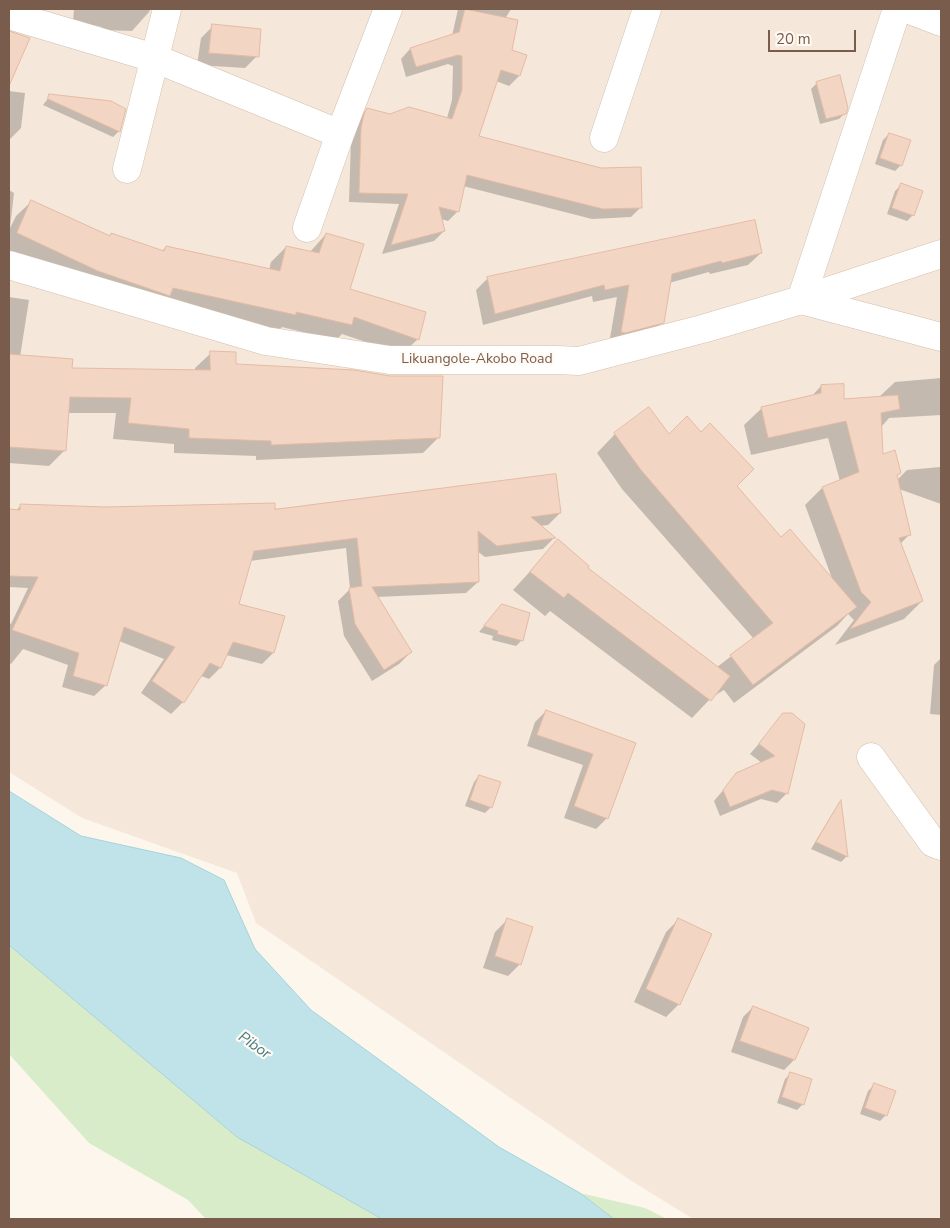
<!DOCTYPE html>
<style>
body{margin:0}
#map{position:relative;width:950px;height:1228px;overflow:hidden;background:#fdf6ec;font-family:"Nunito Sans",sans-serif}
canvas{display:block}
.frame{position:absolute;inset:0;border:10px solid #7a5c4d;pointer-events:none}
.scale{position:absolute;left:768px;top:30px;width:88px;height:22px;box-sizing:border-box;border:2px solid #7a5c4d;border-top:0;padding-left:6px;font-size:15px;line-height:18px;white-space:nowrap;color:#7a5c4d;-webkit-text-stroke:4px #fffaf3;paint-order:stroke}
</style>
<div id="map">
<canvas width="950" height="1228"></canvas>
<div class="frame"></div>
<div class="scale">20 m</div>
</div>
<script>
const ctx = document.querySelector('canvas').getContext('2d');
ctx.lineJoin = 'round';
function fillPath(path, color) { ctx.fillStyle = color; ctx.fill(path, 'evenodd'); }
function strokePath(path, color, width, dash) { ctx.strokeStyle = color; ctx.lineWidth = width; ctx.lineCap = dash ? 'butt' : 'round'; ctx.setLineDash(dash || []); ctx.stroke(path); }
function label(font, color, halo, rows, align = 'center') {
  ctx.font = font + ' "Nunito Sans",sans-serif'; ctx.lineWidth = 4.5; ctx.setLineDash([]); ctx.textBaseline = 'middle'; ctx.strokeStyle = halo; ctx.fillStyle = color; for (const [text, x, y, turn = 0] of rows) {
    ctx.save(); ctx.translate(x, y); ctx.rotate((+turn || 0) * Math.PI / 180); ctx.textAlign = isNaN(turn) ? turn : align; if (halo) ctx.strokeText(text, 0, 0); ctx.fillText(text, 0, 0); ctx.restore();
  }
}
const residential = new Path2D(`
 M9 9H941V1219H693L630 1180 256 923 237 873 82 818 9 772Z`);
const green = new Path2D(`
 M9 945 237 1137 382 1219H206L188 1200 89 1143 9 1054Z
 M580 1193 645 1208 667 1219H614Z`);
const water = new Path2D(`
 M9 791 81 836 181 858 224 880 255 949 311 1010 499 1147 580 1193 614 1219H382L237 1137 9 945Z`);
const shadow = new Path2D(`
 M74 9H150L149 12 132 31 101 30 102 27 73 21Z
 M458 9H511L505 19 510 51 525 56 519 76 509 86 496 81 478 137 641 207 631 217 592 219 463 186 458 211 448 221 441 219 444 231 434 241 382 254 399 204 349 202 351 139 357 119 367 109 390 115 447 118 452 100 453 66 448 64 406 77 401 59 410 49 452 36Z
 M213 26 257 56 245 68 197 65 201 38Z
 M817 83 845 113 839 119 820 124 811 89Z
 M9 91 25 93 21 128 9 140Z
 M50 96 119 131 113 137 43 105Z
 M889 134 901 165 895 171 875 164 883 140Z
 M901 185 913 215 907 221 887 214 895 191Z
 M9 190 14 193 10 228 16 216 32 201 109 237 161 252 166 247 269 270 271 262 286 247 310 252 326 234 348 290 418 339 402 354 342 334 336 340 282 327 279 330 82 286 9 251 10 230 9 231Z
 M761 253 748 265 710 274 709 272 669 283 663 322 650 335 609 344 617 297 593 302 592 296 483 325 476 290 488 278Z
 M9 297 29 300 20 357 71 370 195 371V368L211 353 234 365 439 437 423 453 256 460V456L174 453V444L113 439 116 413H68L65 450 49 466 9 463Z
 M941 378V415L889 418 881 427 882 455 900 473 896 477 897 480 907 470 940 467 941 463V504L899 489 910 534 900 544 922 601 904 619 835 645 854 620 848 614 837 626 734 703 724 690 712 697 692 718 550 611 545 616 513 590 558 541 586 568 717 667 754 639 622 489 597 453 615 434 649 409 669 436 735 486 780 539 833 581 805 505 822 488 840 481 828 438 751 455 744 425 762 408 812 396 821 386 843 400 878 398 895 382Z
 M21 505 105 509 560 513 548 525 539 526 554 538 543 549 485 557 477 551 478 582 466 593 377 597 411 652 399 664 372 681 344 636 338 601 350 589 346 548 250 561 237 604 283 617 273 653 262 664 226 655 220 668 209 679 201 676 183 702 171 714 141 693 164 659 119 641 106 685 94 696 62 687 68 665 23 649 11 664 9 663V623L11 624 28 588 9 587V510L16 511Z
 M497 611 522 640 516 646 492 640 493 636 479 632Z
 M941 658V715L930 714 934 665Z
 M546 711 634 743 607 818 596 829 564 818 583 765 527 746 535 722Z
 M784 715 787 793 777 803 761 799 720 816 714 801 737 774 762 763 750 754Z
 M479 776 491 807 485 813 465 806 474 782Z
 M840 803 847 856 841 862 811 849 836 808Z
 M507 920 520 964 508 976 483 968 495 932Z
 M678 920 710 935 679 1004 666 1017 634 1002 666 932Z
 M753 1007 794 1060 784 1070 731 1052 743 1017Z
 M791 1073 803 1104 797 1110 777 1103 785 1079Z
 M874 1085 886 1115 880 1121 860 1114 868 1091Z`);
const building = new Path2D(`
 M465 9 518 20 512 50 527 55 520 76 501 70 479 136 601 168 641 167 642 208 603 209 467 175 459 212 439 207 445 231 391 245 408 194 359 193 361 128 364 114 367 108 390 114 409 107 452 119 462 90V56L458 55 416 67 410 48 459 32Z
 M212 24 261 29 259 57 209 53Z
 M9 31 30 38 9 86Z
 M840 75 848 108 846 114 826 119 816 82Z
 M49 94 111 101 126 109 120 132 48 99Z
 M889 133 911 140 902 166 880 158Z
 M901 183 923 191 914 216 892 208Z
 M31 200 110 236 111 233 164 251 166 246 280 271 286 246 319 253 326 233 364 244 350 289 426 312 419 340 354 317 352 325 296 312V315L173 288 170 296 98 271 17 233Z
 M755 220 762 253 722 263 721 261 672 274 664 323 625 333 621 332 629 285 605 290 604 285 495 314 487 277Z
 M210 351 236 352V364L354 370 390 376H443L440 438 271 445V441L189 438V429L128 423 131 398 70 397 66 451 9 447V354L73 359 72 368 210 370Z
 M844 384V399L898 395 900 409 881 413 883 454 895 450 901 473 897 475 911 535 899 538 923 601 850 629 871 602 861 592 822 487 859 472 846 421 768 438 761 407 821 393V385Z
 M649 407 669 434 687 416 701 432 710 423 754 469 737 486 781 537 790 529 857 607 753 685 730 655 773 623 641 470 614 433Z
 M556 474 561 513 531 517 556 538 497 546 478 531 479 582 372 587 412 652 384 670 355 624 349 588 362 586 357 538 254 551 239 604 285 616 274 653 233 642 221 668 210 663 184 703 152 681 175 647 124 627 107 686 73 676 79 653 12 630 38 577 9 576V509L20 510V504L105 507 275 503V509Z
 M558 539 589 566 588 568 730 676 711 701 568 593 564 598 530 572Z
 M502 604 530 613 523 641 497 634 498 631 484 626Z
 M546 710 636 743 608 819 574 806 593 754 537 735Z
 M783 713H792L805 724 788 794 772 790 730 807 723 790 736 773 775 756 759 744Z
 M479 775 501 782 492 808 470 800Z
 M841 800 848 857 816 842Z
 M507 918 533 927 521 965 495 956Z
 M678 918 712 934 680 1005 646 989Z
 M753 1006 809 1028 795 1060 740 1041Z
 M790 1072 812 1079 804 1105 782 1097Z
 M874 1083 896 1091 887 1116 865 1108Z`);
const street = new Path2D(`
 M897 9 801 300 941 337
 M907 9 941 22
 M9 15 154 58 340 134
 M604 138 647 9
 M127 169 167 9
 M307 228 340 134 388 9
 M871 757 933 843 941 846`);
const secondary = new Path2D(`
 M9 265 266 341 390 360H557L579 361 706 328 801 300 941 254`);
const streetNames = [
 ["Likuangole-Akobo Road",477,360]
];
const waterNames = [
 ["Pibor",254,1046,35]
];
fillPath(residential, '#f5e8da');
fillPath(green, '#d8ecc9');
fillPath(water, '#bfe3e8');
strokePath(water, '#a5d3da', 1);
fillPath(shadow, '#0003');
fillPath(building, '#f3d5c3');
strokePath(building, '#e6bba3', 1);
strokePath(street, '#d1beb0', 29);
strokePath(secondary, '#d6c0b0', 29);
strokePath(street, '#fff', 28);
strokePath(secondary, '#fff', 28);
label('14px', '#7a5c4d', '#fffaf3', streetNames);
label('italic 15px', '#437c86', '#fffaf3', waterNames);
</script>
